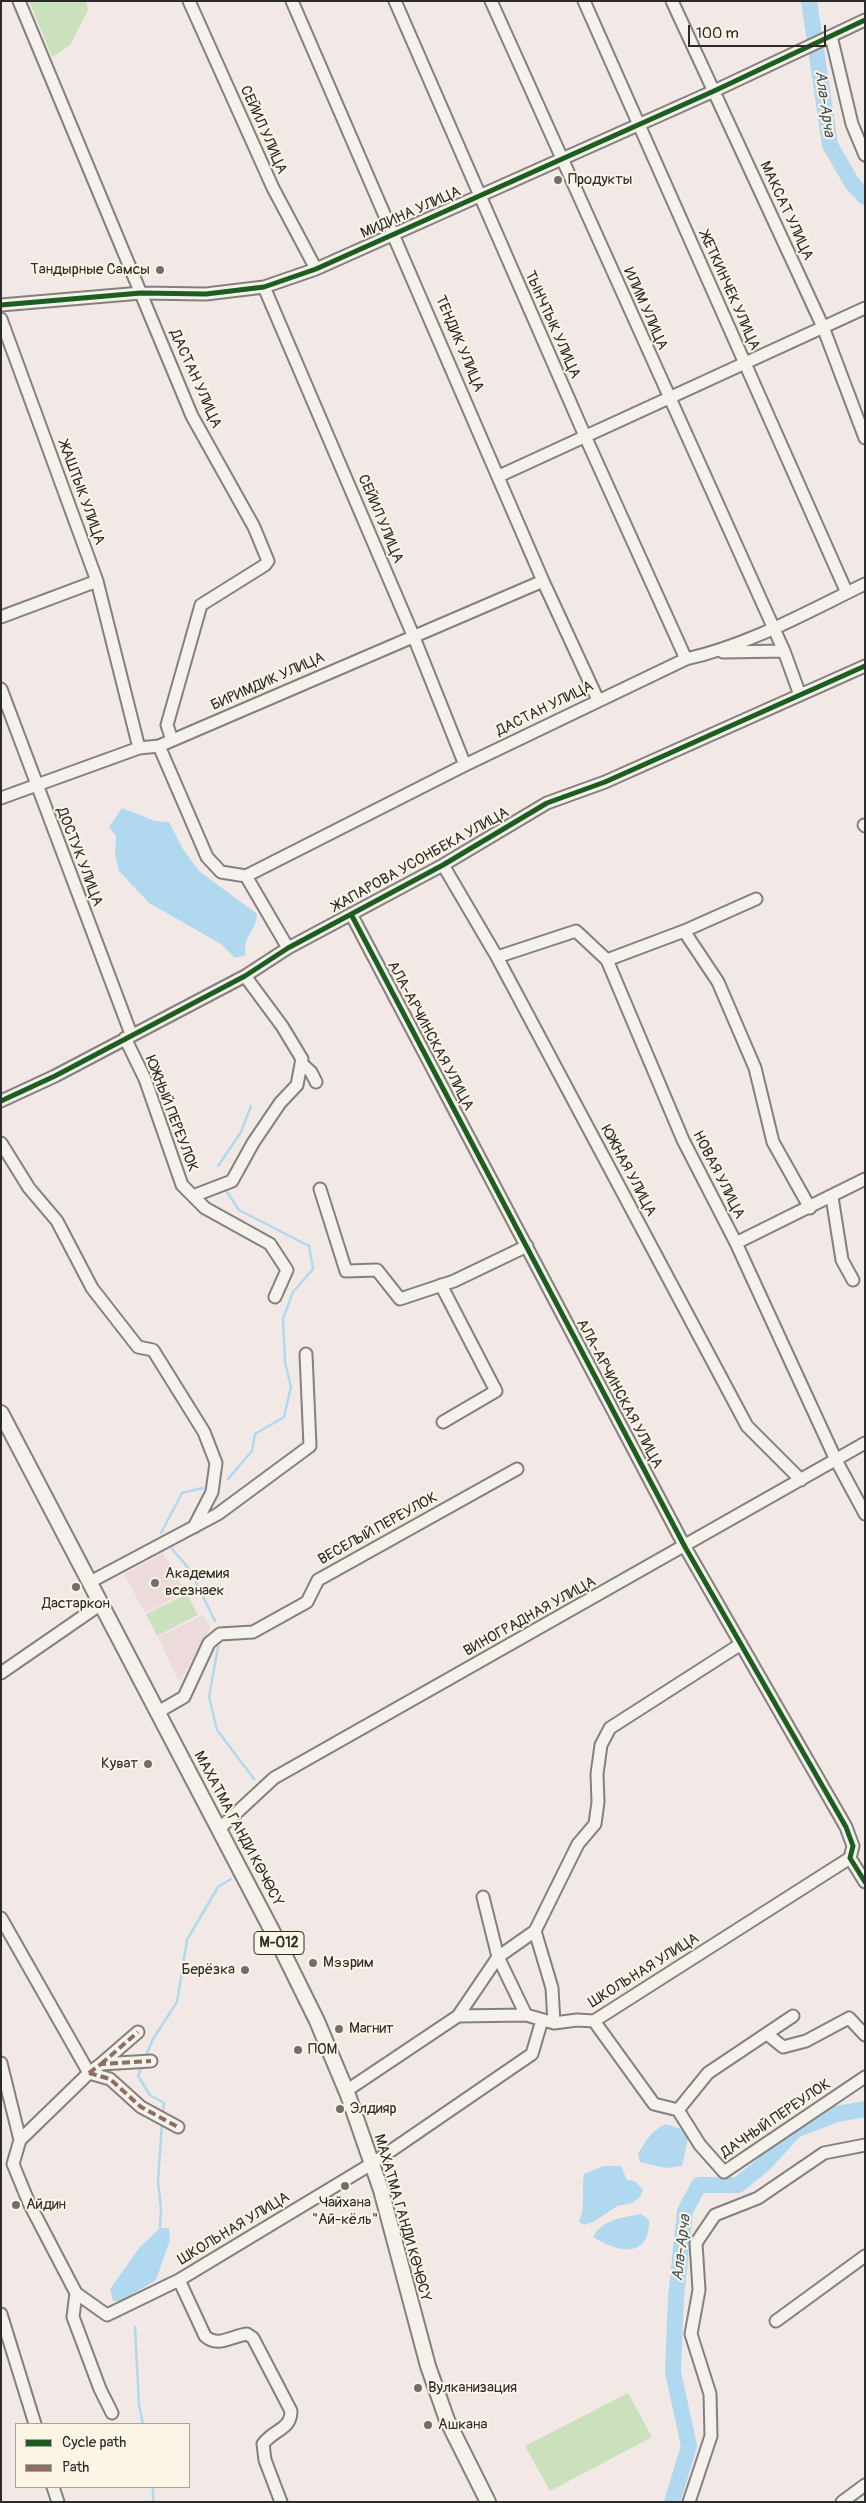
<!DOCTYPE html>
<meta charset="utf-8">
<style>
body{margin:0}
#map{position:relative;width:866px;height:2503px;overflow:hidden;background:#f2e9e6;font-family:Pangolin,sans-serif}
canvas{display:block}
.frame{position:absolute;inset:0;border:2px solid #2b2b2b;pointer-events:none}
.legend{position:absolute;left:15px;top:2423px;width:175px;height:65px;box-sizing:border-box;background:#fcf5e5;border:1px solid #a8a49b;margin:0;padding:6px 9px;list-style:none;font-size:15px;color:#2b2b2b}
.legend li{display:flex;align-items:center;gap:10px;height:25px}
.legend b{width:25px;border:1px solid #a8a49b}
.scale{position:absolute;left:688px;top:25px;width:138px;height:22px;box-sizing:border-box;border:2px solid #2b2b2b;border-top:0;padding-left:6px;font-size:15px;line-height:18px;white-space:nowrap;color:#2b2b2b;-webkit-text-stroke:4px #fcf5e5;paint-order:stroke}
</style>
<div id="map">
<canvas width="866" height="2503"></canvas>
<div class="frame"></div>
<ul class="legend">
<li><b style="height:6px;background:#1b5e20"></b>Cycle path</li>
<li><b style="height:6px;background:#8d6e63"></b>Path</li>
</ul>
<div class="scale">100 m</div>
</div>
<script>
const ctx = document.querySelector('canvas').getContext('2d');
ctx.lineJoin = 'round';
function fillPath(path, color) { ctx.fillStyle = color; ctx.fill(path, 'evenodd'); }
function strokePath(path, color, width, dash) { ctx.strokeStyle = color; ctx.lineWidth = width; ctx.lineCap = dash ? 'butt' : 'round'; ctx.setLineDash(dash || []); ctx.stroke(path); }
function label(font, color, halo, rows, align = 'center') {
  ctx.font = font + ' Pangolin,sans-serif'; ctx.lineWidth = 4; ctx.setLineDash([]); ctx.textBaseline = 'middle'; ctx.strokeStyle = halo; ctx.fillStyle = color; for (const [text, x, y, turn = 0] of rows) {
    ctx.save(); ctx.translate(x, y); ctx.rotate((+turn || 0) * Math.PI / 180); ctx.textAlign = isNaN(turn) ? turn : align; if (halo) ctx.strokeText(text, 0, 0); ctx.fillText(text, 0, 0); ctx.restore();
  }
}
const built = new Path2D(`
 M163 1553 186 1592 145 1613 124 1574Z
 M203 1615 211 1628 179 1682 158 1637Z`);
const green = new Path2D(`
 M29 1H86L88 10 70 45 52 57Z
 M187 1594 198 1615 157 1636 146 1614Z
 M628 2393 652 2437 550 2491 525 2446Z`);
const water = new Path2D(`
 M122 808 155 821 169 822 183 849 199 871 257 914C257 930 241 938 246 955L235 958 221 944 149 903 119 871 115 854 116 836 109 827Z
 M666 2124 683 2130 688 2138 682 2166 666 2168 640 2162 638 2154C646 2140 652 2130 666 2124Z
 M604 2166H621L627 2180 635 2181 643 2190 640 2197 632 2203 617 2206 595 2221 584 2225 579 2222C586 2206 581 2190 584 2174Z
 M641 2214 649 2220C650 2259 618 2253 593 2237 601 2220 624 2217 641 2214Z
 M160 2228H169L170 2240 156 2280 121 2301H113L110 2289 140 2247Z`);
const stream = new Path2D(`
 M218 1166 241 1132 251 1106
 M227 1192 239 1210 309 1246 313 1269 293 1292 283 1319 285 1362 291 1387 284 1417 255 1434 252 1451 228 1479
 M161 1533 182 1493 203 1488
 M172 1549 190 1570 215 1621
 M218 1647 209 1697 217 1730 254 1779
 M145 2058 153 2039 177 2002 187 1940 218 1887 231 1879
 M142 2066 138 2076 150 2095 164 2103 163 2114
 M160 2228 161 2208 158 2182 162 2122
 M135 2327 139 2405 143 2424
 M153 2487V2502`);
const river = new Path2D(`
 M809 1 830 145 852 183 865 197
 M672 2502 689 2446 673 2372 676 2297 685 2211 699 2185H738L764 2164 795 2130 837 2114 865 2109`);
const minor = new Path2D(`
 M19 1 192 416 254 527 268 561 265 565 201 605 167 725 172 740
 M189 1 273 188 316 269
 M292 1 543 581 598 700
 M395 1 585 436 686 659
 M491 1 784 651 800 695
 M584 1 847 593
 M672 1 823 327 865 438
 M831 36 852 124 865 155
 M264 287 413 635 465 765
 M1 305 141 293 206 294 264 287 316 269 714 91 865 20
 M1 319 97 581 139 748
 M499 476 865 308
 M1 617 97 581
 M723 652 784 651
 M1 689 131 1034
 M159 746 207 857 221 872 246 876 288 948
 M1 798 139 748 159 746 543 581
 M864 825 865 826
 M443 865 497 957 747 1426 801 1480
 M246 876 465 765 686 659C749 645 807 612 865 584
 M351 914 685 1547 846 1827 853 1846 850 1858 865 1882
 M684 931 756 899
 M497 957 576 931 607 960 683 1140 736 1243 836 1460 865 1514
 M607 960 684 931 718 982 755 1068 773 1142 810 1208
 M125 1038 145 1079 182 1185 205 1208 270 1244 287 1270 275 1297
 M301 1063 311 1072 316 1082
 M1 1101 55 1076 245 976 288 948 443 865 547 803 605 782 865 666
 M1 1143 29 1188 57 1221 92 1288 138 1347 153 1350 204 1432 216 1463 212 1492 194 1527
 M320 1189 346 1271 377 1270 400 1299 454 1281 527 1246
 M193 1196 232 1181 253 1143 280 1103 297 1085 302 1059 282 1026 245 976
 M832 1197 842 1260 853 1280
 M736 1243 865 1179
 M441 1285 496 1391 443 1422
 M90 1582 218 1514 310 1446 306 1354
 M741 1644 610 1728 601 1745 597 1774 598 1802 595 1824 578 1844 535 1931 498 1957 526 2015 554 2023 577 2020 594 2021 850 1858
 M1 1673 101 1604
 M158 1712 184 1697 209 1643 220 1634 253 1632 307 1602 318 1580 517 1469
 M219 1829 274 1778 865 1443
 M1 1918 89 2073 20 2140
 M535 1931 552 1988 554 2023
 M458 2016 526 2015
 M594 2021 654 2104 678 2110 700 2145 724 2172 865 2077
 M767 2034 783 2047 806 2041 849 2018 865 2035
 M1 2063 20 2140 13 2164 29 2203 76 2293 107 2315 179 2280 373 2163 532 2054 542 2020
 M101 2064 138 2032
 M89 2073 110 2079 141 2107 178 2127
 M89 2073 101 2064 151 2061
 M346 2091 458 2016 498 1957 483 1897
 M678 2110 708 2073 793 2016
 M179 2280 205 2336C218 2348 231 2336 247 2334L253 2338 291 2411C291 2430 274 2429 263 2444L265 2460 281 2502
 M76 2293 73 2317 100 2389 112 2413
 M1 2314 35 2424
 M776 2321 865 2256
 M53 2487 58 2502
 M689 2502 711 2436 710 2394 691 2334 699 2290 696 2243 715 2215 758 2198 824 2153 865 2145
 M842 2502 865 2485`);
const major = new Path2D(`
 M1 1413 279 1944 317 2021 348 2095 381 2190 428 2366 447 2420 488 2502`);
const quiet = new Path2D(`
 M101 2064 138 2032
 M89 2073 110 2079 141 2107 178 2127
 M89 2073 101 2064 151 2061`);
const cycleway = new Path2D(`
 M1 305 141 293 206 294 264 287 316 269 714 91 865 20
 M351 914 685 1547 846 1827 853 1846 850 1858 865 1882
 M1 1101 55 1076 245 976 288 948 443 865 547 803 605 782 865 666`);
const markers = [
 [558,180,5,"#716e6c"],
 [160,270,5,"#716e6c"],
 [155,1583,5,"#716e6c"],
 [76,1587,5,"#716e6c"],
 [148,1764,5,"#716e6c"],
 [313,1963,5,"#716e6c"],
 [245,1970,5,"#716e6c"],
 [339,2029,5,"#716e6c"],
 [298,2050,5,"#716e6c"],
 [340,2109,5,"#716e6c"],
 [345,2186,5,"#716e6c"],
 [16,2205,5,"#716e6c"],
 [418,2388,5,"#716e6c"],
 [428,2425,5,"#716e6c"]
];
const shields = [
 [279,1943,50]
];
const shieldNames = [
 ["М-012",279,1943]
];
const streetNames = [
 ["СЕЙИЛ УЛИЦА",263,130,66],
 ["МАКСАТ УЛИЦА",786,211,65],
 ["МИДИНА УЛИЦА",411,213,-24],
 ["ЖЕТКИНЧЕК УЛИЦА",729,291,66],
 ["ИЛИМ УЛИЦА",645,309,66],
 ["ТЫНЧТЫК УЛИЦА",552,325,66],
 ["ТЕНДИК УЛИЦА",459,344,67],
 ["ДАСТАН УЛИЦА",195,379,66],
 ["ЖАШТЫК УЛИЦА",81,493,70],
 ["СЕЙИЛ УЛИЦА",380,519,67],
 ["БИРИМДИК УЛИЦА",268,682,-24],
 ["ДАСТАН УЛИЦА",545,709,-26],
 ["ДОСТУК УЛИЦА",79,857,69],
 ["ЖАПАРОВА УСОНБЕКА УЛИЦА",421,860,-29],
 ["АЛА-АРЧИНСКАЯ УЛИЦА",430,1036,62],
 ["ЮЖНЫЙ ПЕРЕУЛОК",171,1114,69],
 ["ЮЖНАЯ УЛИЦА",628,1171,62],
 ["НОВАЯ УЛИЦА",718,1175,63],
 ["АЛА-АРЧИНСКАЯ УЛИЦА",619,1394,62],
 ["ВЕСЕЛЫЙ ПЕРЕУЛОК",378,1529,-29],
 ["ВИНОГРАДНАЯ УЛИЦА",530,1617,-29],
 ["МАХАТМА ГАНДИ КӨЧӨСҮ",238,1829,62],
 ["ШКОЛЬНАЯ УЛИЦА",644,1971,-32],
 ["ДАЧНЫЙ ПЕРЕУЛОК",776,2119,-34],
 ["МАХАТМА ГАНДИ КӨЧӨСҮ",402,2218,74],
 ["ШКОЛЬНАЯ УЛИЦА",234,2229,-31]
];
const poiNames = [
 ["Продукты",568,180],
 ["Тандырные Самсы",150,270,"right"],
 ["Академия",165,1574],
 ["всезнаек",165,1591],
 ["Дастаркон",76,1604,"center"],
 ["Куват",138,1764,"right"],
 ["Мээрим",323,1963],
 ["Берёзка",235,1970,"right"],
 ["Магнит",349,2029],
 ["ПОМ",308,2050],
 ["Элдияр",350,2109],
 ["Чайхана",345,2203,"center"],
 ["\"Ай-кёль\"",345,2220,"center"],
 ["Айдин",26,2205],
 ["Вулканизация",428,2388],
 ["Ашкана",438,2425]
];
const waterNames = [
 ["Ала-Арча",824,104,82],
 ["Ала-Арча",682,2248,-83]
];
fillPath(built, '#eddbdc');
fillPath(green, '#cbe1bd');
fillPath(water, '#b0d9f0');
strokePath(stream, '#b0d9f0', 2.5);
strokePath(river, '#b0d9f0', 16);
strokePath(minor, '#85807f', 15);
strokePath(major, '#85807f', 18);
strokePath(minor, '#f5f1eb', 11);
strokePath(major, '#f5f1eb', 14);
strokePath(quiet, '#8d6e63', 4, [8, 4]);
strokePath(cycleway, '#1b5e20', 5);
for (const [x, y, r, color] of markers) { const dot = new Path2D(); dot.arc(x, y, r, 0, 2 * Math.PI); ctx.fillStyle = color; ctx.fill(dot); strokePath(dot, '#fcf5e5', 2); }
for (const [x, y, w] of shields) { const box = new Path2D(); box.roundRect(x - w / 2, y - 11.5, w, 23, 4); ctx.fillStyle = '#fcf5e5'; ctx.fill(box); strokePath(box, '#2b2b2b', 1); }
label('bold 14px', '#2b2b2b', null, shieldNames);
label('15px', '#2b2b2b', '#fcf5e5', streetNames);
label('15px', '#2b2b2b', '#fcf5e5', poiNames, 'left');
label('italic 16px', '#45555e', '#fcf5e5', waterNames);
</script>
